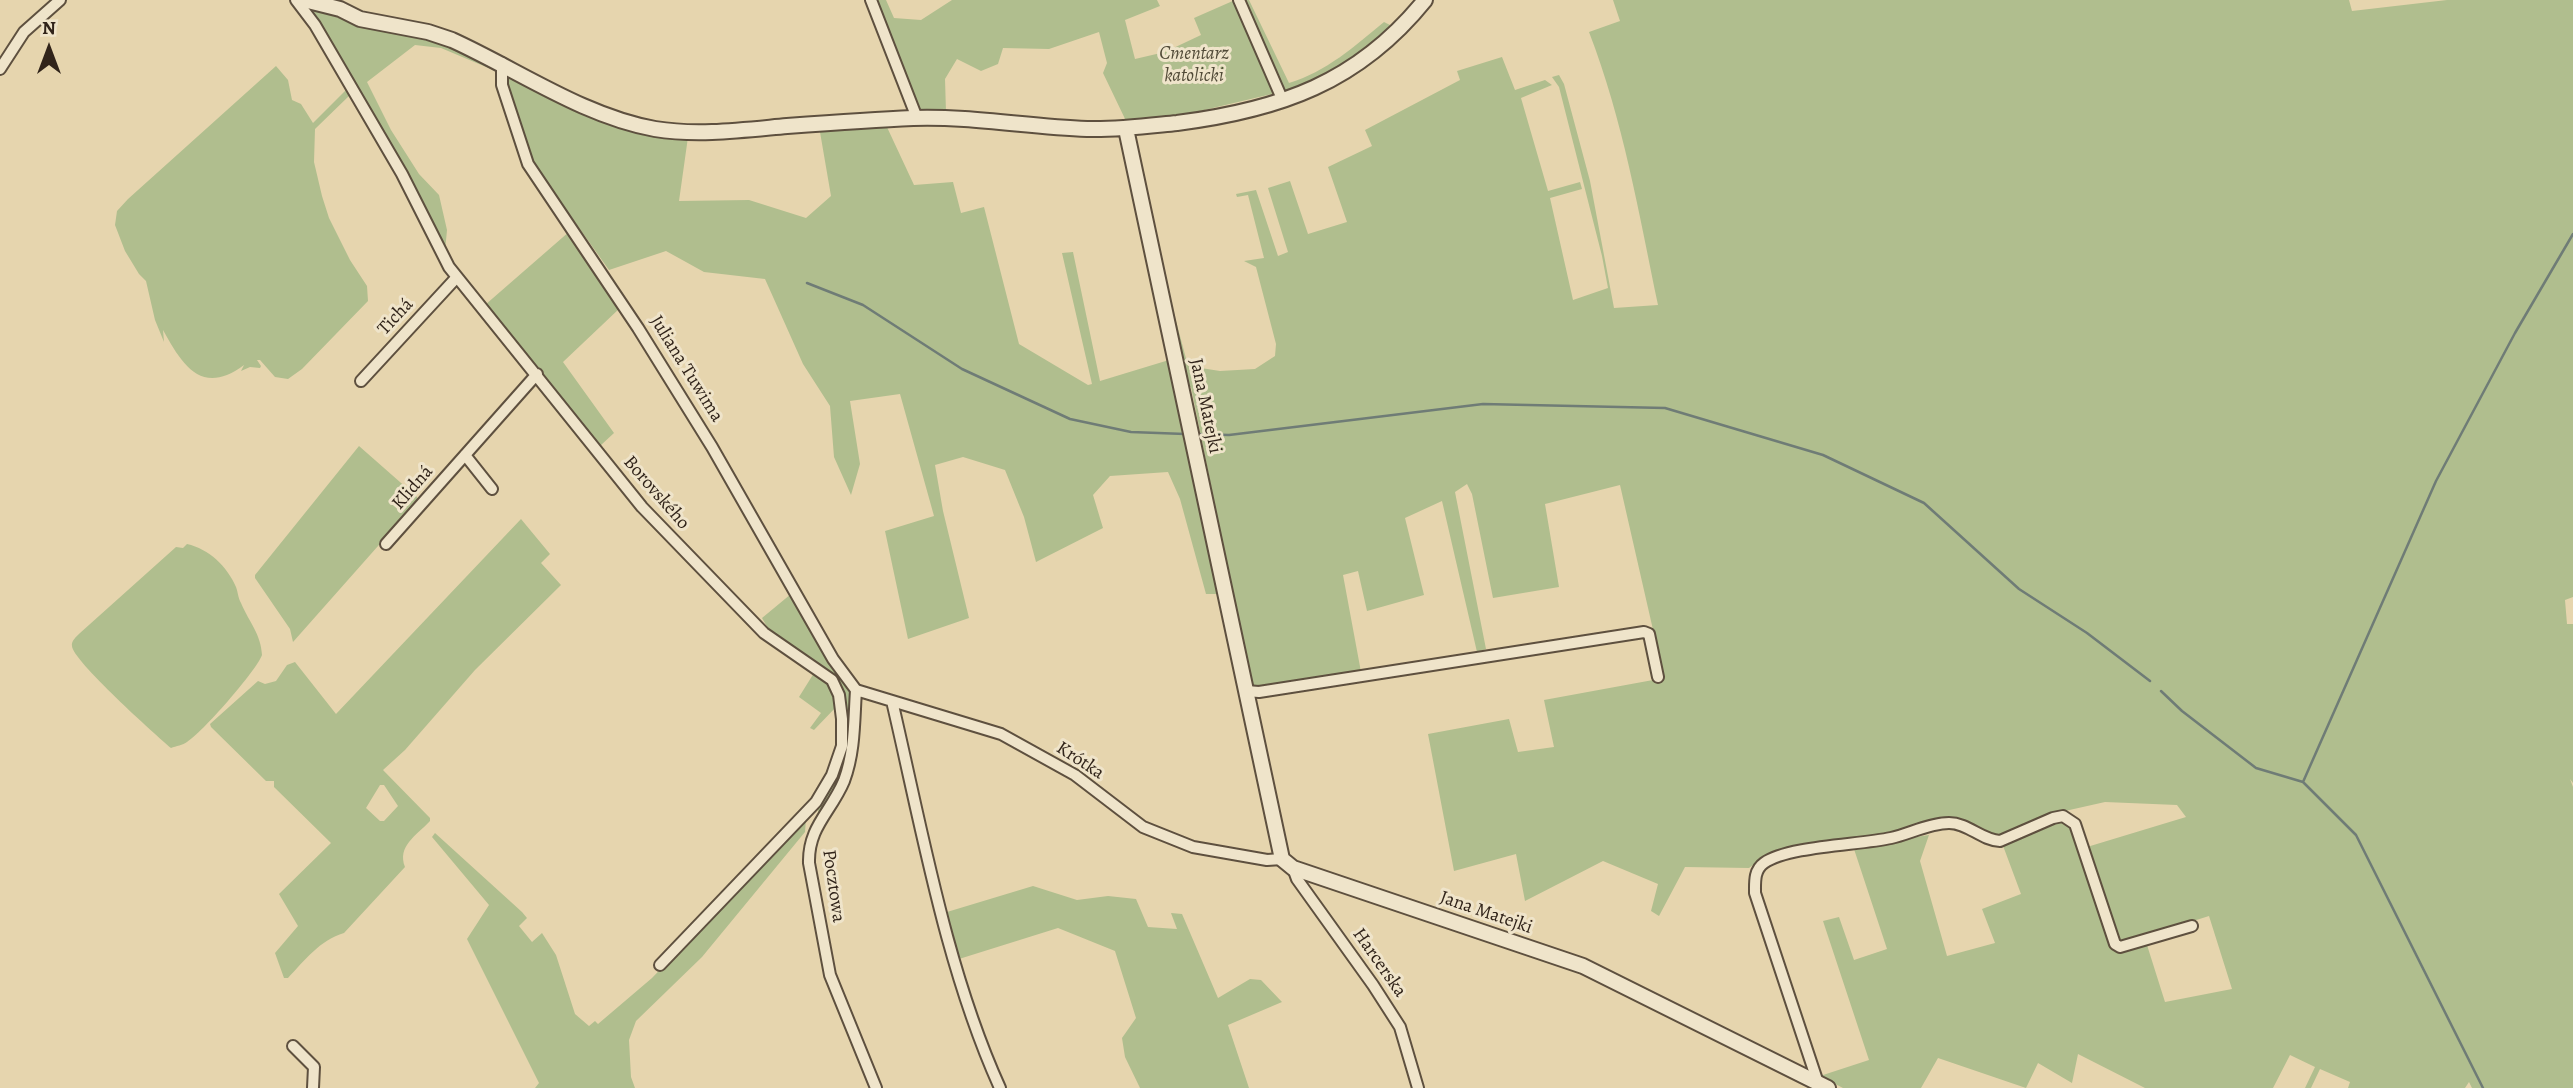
<!DOCTYPE html>
<meta charset="utf-8">
<style>
body{margin:0}
#map{position:relative;width:2573px;height:1088px;overflow:hidden;background:#e6d5ae;font-family:Alegreya,serif}
canvas{display:block}
.north{position:absolute;left:14px;top:14px;width:70px;height:70px;-webkit-text-stroke:5px #efe4ca;paint-order:stroke;rotate:0deg;font-size:19px;font-weight:700;line-height:28px;text-align:center;color:#31241a}
.north::after{content:'';display:block;margin:auto;width:24px;height:32px;background:#31241a;clip-path:polygon(50% 0,100% 100%,50% 72%,0 100%)}
</style>
<div id="map">
<canvas width="2573" height="1088"></canvas>
<div class="north">N</div>
</div>
<script>
const ctx = document.querySelector('canvas').getContext('2d');
ctx.lineJoin = 'round';
function fillPath(path, color) { ctx.fillStyle = color; ctx.fill(path, 'evenodd'); }
function strokePath(path, color, width, dash) { ctx.strokeStyle = color; ctx.lineWidth = width; ctx.lineCap = dash ? 'butt' : 'round'; ctx.setLineDash(dash || []); ctx.stroke(path); }
function label(font, color, halo, rows, align = 'center') {
  ctx.font = font + ' Alegreya,serif'; ctx.lineWidth = 6; ctx.setLineDash([]); ctx.textBaseline = 'middle'; ctx.strokeStyle = halo; ctx.fillStyle = color; for (const [text, x, y, turn = 0] of rows) {
    ctx.save(); ctx.translate(x, y); ctx.rotate((+turn || 0) * Math.PI / 180); ctx.textAlign = isNaN(turn) ? turn : align; if (halo) ctx.strokeText(text, 0, 0); ctx.fillText(text, 0, 0); ctx.restore();
  }
}
const green = new Path2D(`
 M875 0H886L894 18 921 20 952 0H1157L1160 6 1125 20 1135 59 1165 52 1201 35 1194 18 1235 0 1276 93 1196 112 1127 123 1103 73 1107 63 1099 32 1049 49 1003 48 998 64 981 71 957 59 945 79 946 112H920Z
 M1244 0H1249L1289 83C1326 72 1355 46 1384 22L1392 26 1354 59 1289 94 1283 92Z
 M1613 0H2349L2352 11 2447 0H2573V597L2565 600 2567 624H2573V783L2570 779 2573 787V1088H2472L2469 1082 2465 1088H2348L2350 1082 2320 1069 2311 1088H2305L2315 1067 2290 1055 2273 1088H2145L2078 1054 2072 1083 2038 1063 2026 1088 1938 1058 1921 1088H1843L1820 1076 1869 1060 1823 921 1839 917 1854 960 1887 949 1853 846 1929 835 1920 861 1947 956 1995 943 1982 909 2021 894 2002 843 2058 821H2068L2123 951 2147 945 2165 1002 2232 989 2209 916 2120 944 2087 847 2186 817 2177 805 2105 802 2065 811 1999 837 1947 819 1890 834 1771 852 1749 868 1685 867 1659 916 1651 911 1658 884 1603 861 1525 901 1516 854 1454 871 1428 734 1509 719 1518 752 1554 747 1544 700 1664 678 1620 485 1545 504 1559 587 1493 598 1472 494 1467 484 1455 492 1486 649 1477 652 1442 501 1405 518 1424 595 1367 611 1358 571 1343 575 1361 672 1259 687 1251 684 1191 387H1187L1164 276 1188 366 1220 371 1255 369 1275 356 1276 344 1256 267 1244 261 1264 258 1248 195 1237 197 1236 194 1256 190 1278 256 1288 252 1268 188 1290 181 1308 234 1347 222 1328 167 1372 146 1365 130 1460 80 1457 71 1502 57 1515 90 1545 80 1552 85 1521 98 1548 191 1580 182 1582 189 1550 198 1573 300 1608 288 1602 256 1559 87 1552 77 1559 75 1564 84 1590 181 1614 308 1658 305C1639 213 1623 120 1589 32L1620 21Z
 M310 6C344 24 383 27 419 36 447 42 475 56 498 72L441 48 415 45 367 82 391 130 419 174 439 195 447 230 445 251 416 191Z
 M329 60 350 95 315 129 314 162 322 196 329 218 350 260 367 286 368 301 302 369 288 379 275 377 260 360H257L261 366 260 368 250 367 241 371 244 365C201 397 182 364 163 330L164 342 155 320 146 281 139 274 125 251 115 225 117 211 128 199 276 66 288 80 292 100 301 104 313 123 346 90Z
 M509 74 688 137 679 201 749 200 806 218 831 196 820 132 886 125 914 185 953 182 961 213 984 207 1019 344 1088 385 1092 384 1062 253 1073 252 1100 381 1169 360 1220 594H1206L1180 499 1168 472 1110 476 1093 495 1103 528 1036 562 1024 517 1005 470 963 457 935 465 943 511 969 618 908 639 885 531 934 516 900 394 850 401 860 464 851 495 834 457 830 406 803 364 765 279 704 272 666 251 609 270 530 159 506 84Z
 M570 231 620 308 563 362 614 433 600 446 550 382 485 305Z
 M359 446 417 497V502L293 642 290 629 255 578V575Z
 M521 519 550 554 541 563 561 585 475 670 405 750 383 770 430 818V821C416 836 397 846 405 867L344 933C320 940 305 960 288 978H284L275 953 298 926 279 894 331 843 274 787V781H266L211 727 210 724 258 681 265 684 276 681 287 665 295 662 336 714ZM380 785H384L398 806 384 821H380L366 808Z
 M187 544C209 549 227 566 236 587 238 592 238 598 241 603 249 622 261 634 262 655 257 670 201 734 187 742 183 745 176 746 171 748 157 736 72 660 72 646 71 641 76 637 80 633L176 547 183 548Z
 M791 594 851 695 848 757 836 790 818 815V807L831 785 846 712 842 688 833 676 769 630 762 618Z
 M814 673 835 688 837 706 814 730 810 728 821 713 799 697Z
 M806 819 805 832 702 957 636 1021 629 1040 631 1077 635 1088H535L539 1083 467 939 489 905 432 837 435 833 522 912 527 918 519 926 532 942 542 933 556 955 575 1014 589 1026 595 1021 598 1024 652 978Z
 M1033 886 1077 900 1108 896 1136 899 1148 927 1177 929 1171 913 1182 914 1218 998 1250 979 1261 980 1282 1002 1228 1025 1249 1088H1140L1125 1057 1122 1038 1136 1018 1115 951 1058 928 959 959 947 912Z`);
const stream = new Path2D(`
 M807 283 863 305 962 369 1070 419 1131 432 1185 434
 M1195 434 1229 435 1483 404 1665 408 1823 455 1924 503 2019 589 2087 633 2150 681
 M2161 691 2182 711 2256 768 2303 782 2356 835 2483 1088
 M2303 782 2436 481 2515 333 2573 234`);
const minor = new Path2D(`
 M296 0 315 25 402 174 449 267 642 507 764 633 832 680 839 695 842 719V746L832 775 816 802 660 965
 M871 0 917 118
 M1239 0 1283 101
 M502 63V85L528 164 638 328 712 447 833 659 856 690
 M0 69 24 32 60 0
 M361 381 457 277
 M465 455 492 489
 M386 544 537 374
 M856 690 1001 734 1075 775 1143 827 1193 847 1267 860 1282 859
 M856 690C854 720 855 752 844 781 831 812 808 827 809 863L830 975 876 1088
 M1246 691 1259 692 1644 632 1649 634 1658 677
 M892 701C922 829 946 969 1000 1088
 M1293 868 1297 879 1373 985 1400 1027 1418 1088
 M293 1046 314 1067 313 1088
 M1819 1086 1755 893C1755 882 1754 870 1764 863 1788 846 1859 845 1891 838 1909 834 1930 823 1949 823 1968 823 1981 840 2000 841L2053 818 2063 816 2075 824 2115 944 2120 947 2192 926`);
const tertiary = new Path2D(`
 M304 0 340 9 360 19 428 32 452 40C518 70 583 116 655 129 698 136 743 130 787 126 829 123 871 120 913 118 971 116 1029 127 1087 129 1117 130 1147 126 1177 123 1279 110 1358 83 1425 0
 M1126 129 1282 859 1293 868 1583 966 1828 1088`);
const parkNames = [
 ["Cmentarz",1194,54],
 ["katolicki",1194,76]
];
const streetNames = [
 ["Tichá",396,317,-47],
 ["Juliana Tuwima",686,369,58],
 ["Jana Matejki",1205,406,78],
 ["Klidná",413,488,-49],
 ["Borovského",656,493,49],
 ["Krótka",1080,761,33],
 ["Pocztowa",833,886,82],
 ["Jana Matejki",1486,913,19],
 ["Harcerska",1379,963,55]
];
fillPath(green, '#b0be8e');
strokePath(stream, '#6f7c76', 2.5);
strokePath(minor, '#5e503f', 14);
strokePath(tertiary, '#5e503f', 18);
strokePath(minor, '#efe4ca', 10);
strokePath(tertiary, '#efe4ca', 14);
label('italic 19px', '#514a37', '#efe4ca', parkNames);
label('19px', '#31241a', '#efe4ca', streetNames);
</script>
